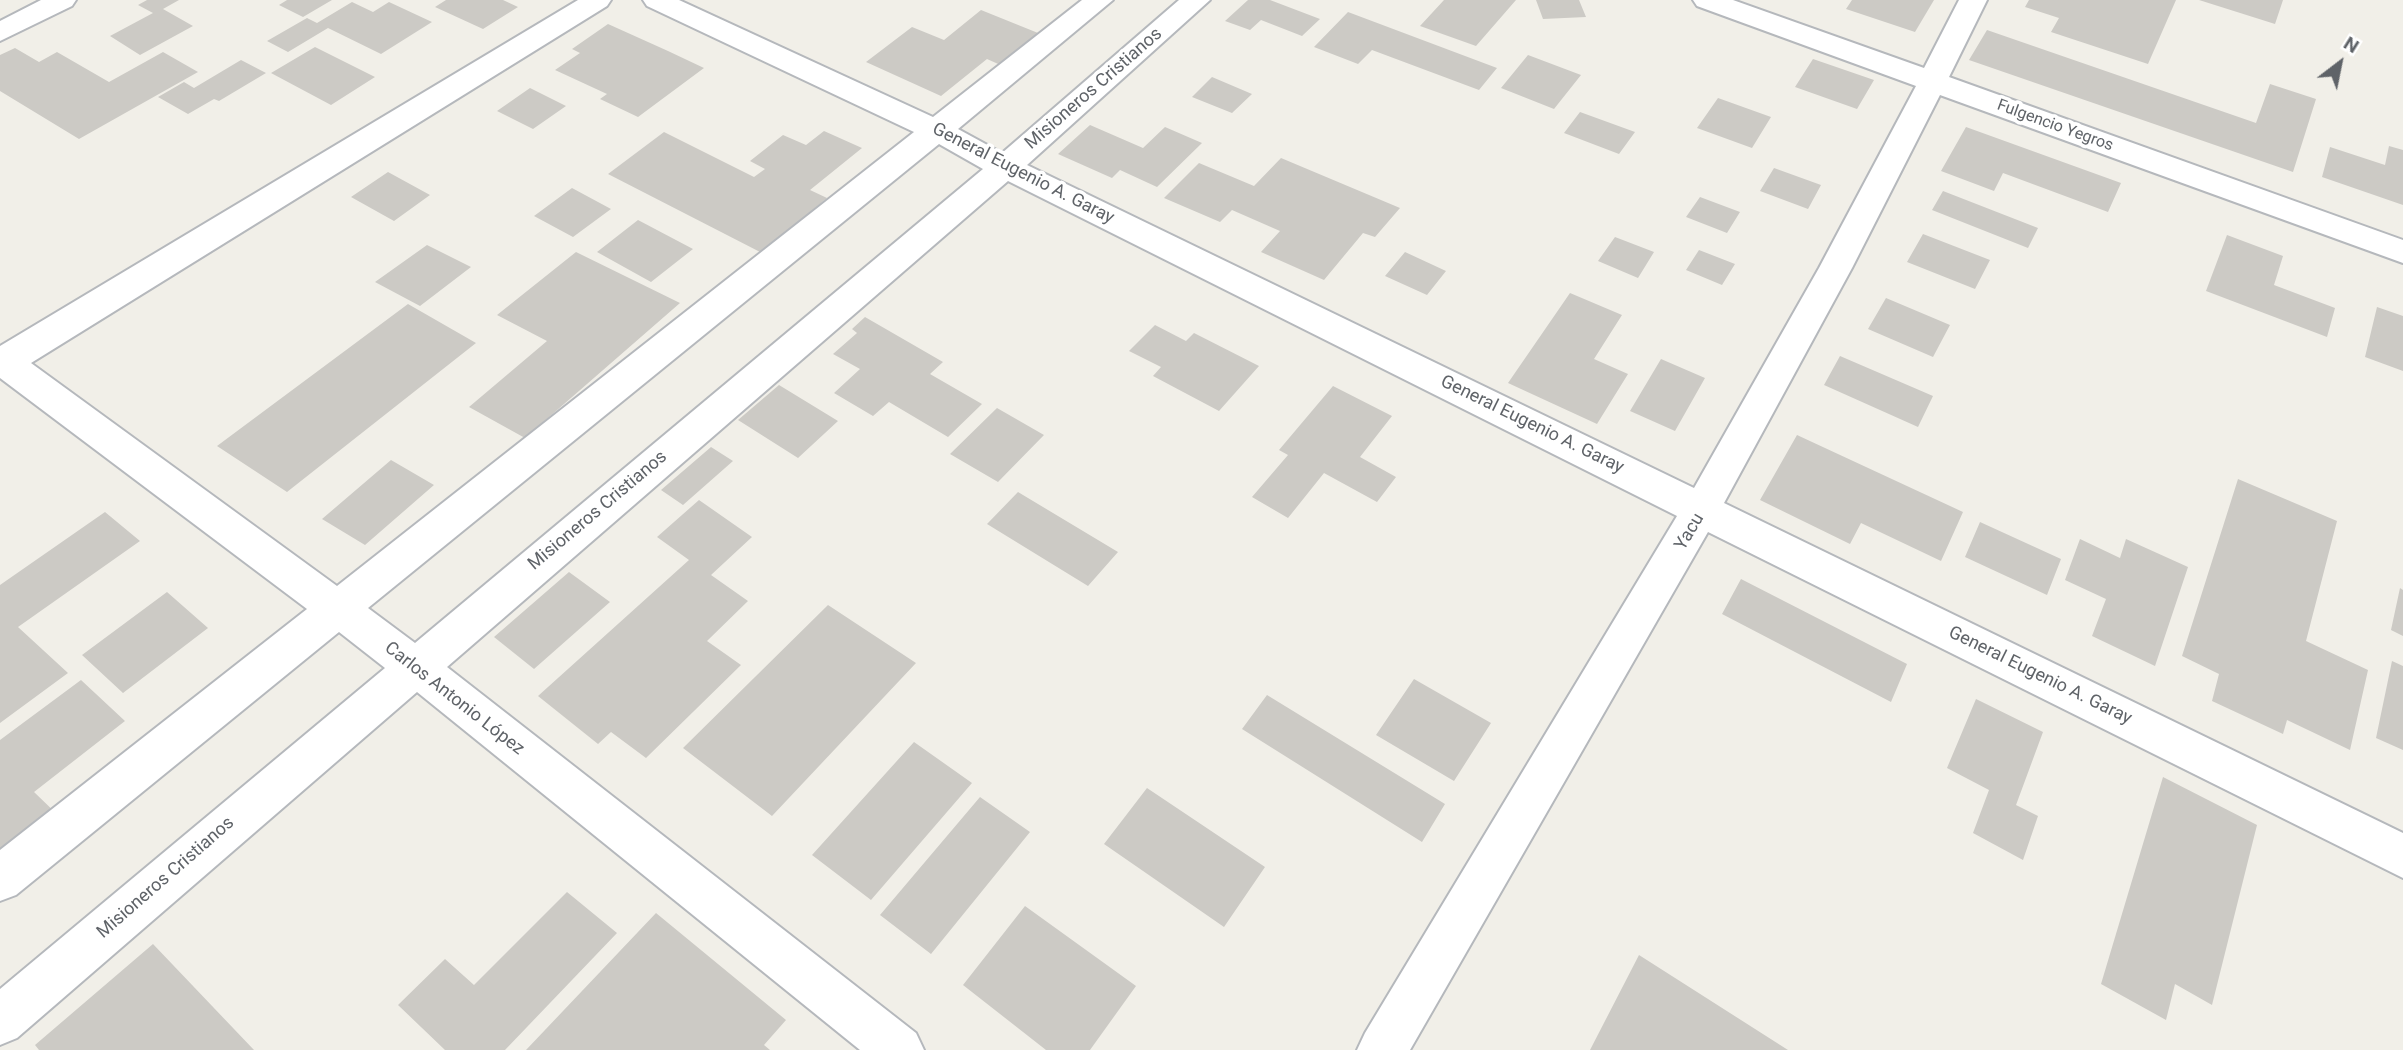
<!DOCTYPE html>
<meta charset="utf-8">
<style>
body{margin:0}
#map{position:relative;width:2403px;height:1050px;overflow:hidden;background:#f1efe8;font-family:Roboto,sans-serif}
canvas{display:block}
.north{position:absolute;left:2305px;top:28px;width:70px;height:70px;-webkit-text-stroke:5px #fff;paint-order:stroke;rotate:32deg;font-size:19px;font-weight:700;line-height:28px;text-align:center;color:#5f6368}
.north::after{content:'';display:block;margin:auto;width:24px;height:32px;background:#5f6368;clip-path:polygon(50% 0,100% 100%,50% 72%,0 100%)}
</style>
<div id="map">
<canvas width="2403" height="1050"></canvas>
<div class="north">N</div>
</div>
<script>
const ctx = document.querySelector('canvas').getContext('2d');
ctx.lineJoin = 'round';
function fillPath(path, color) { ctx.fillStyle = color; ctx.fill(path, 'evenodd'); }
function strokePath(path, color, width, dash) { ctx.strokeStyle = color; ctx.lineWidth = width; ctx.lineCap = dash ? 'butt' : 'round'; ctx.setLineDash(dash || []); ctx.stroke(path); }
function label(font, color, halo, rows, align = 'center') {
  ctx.font = font + ' Roboto,sans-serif'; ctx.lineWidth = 7; ctx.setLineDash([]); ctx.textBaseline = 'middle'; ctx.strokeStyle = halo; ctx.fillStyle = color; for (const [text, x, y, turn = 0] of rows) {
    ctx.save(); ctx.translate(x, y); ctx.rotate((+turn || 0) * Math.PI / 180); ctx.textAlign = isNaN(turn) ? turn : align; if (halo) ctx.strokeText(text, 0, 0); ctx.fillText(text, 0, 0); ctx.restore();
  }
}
const building = new Path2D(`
 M147 0H179L163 9 193 26 140 55 110 36 153 13 138 5Z
 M287 0H332L303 17 279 5Z
 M446 0H503L518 7 483 29 435 7Z
 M1248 0H1270L1320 19 1302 36 1261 20 1250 30 1225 21Z
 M1444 0H1516L1476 46 1420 26Z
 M1536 0H1579L1586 17 1543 19Z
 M1852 0H1934L1915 32 1846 9Z
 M2029 0H2176L2148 64 2051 32 2059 18 2025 7Z
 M2199 0H2283L2275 24Z
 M352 2 373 12 389 2 432 22 381 54 328 28 288 52 267 41 307 18 317 23Z
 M981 10 1043 35 1005 67 987 59 941 96 866 62 912 27 944 40Z
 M1348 12 1497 68 1479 90 1372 50 1358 64 1314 47Z
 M608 24 668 51 704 68 638 117 600 99 607 94 555 70 580 53 572 49Z
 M1987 30 2256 123 2270 84 2316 99 2293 172 1969 60Z
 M315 47 375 77 331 105 271 73Z
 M15 48 39 62 57 52 109 82 163 52 198 72 79 139 0 91V55Z
 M1528 55 1581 75 1554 109 1501 88Z
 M1813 59 1874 80 1857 109 1795 87Z
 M241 60 266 73 219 101 214 99 188 114 158 97 184 82 194 88Z
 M1212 77 1252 94 1232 113 1192 97Z
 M530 88 566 106 533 129 497 111Z
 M1718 98 1771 117 1752 148 1697 128Z
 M1580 112 1635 132 1619 154 1564 133Z
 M1090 125 1143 148 1165 127 1202 143 1157 187 1120 170 1112 178 1058 154Z
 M1966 127 2121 183 2108 212 2003 173 1994 191 1941 171Z
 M824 131 862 148 810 190 827 198 762 253 608 174 664 132 754 177 765 169 750 161 783 135 806 145Z
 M2389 146 2403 150V205L2322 177 2330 147 2385 165Z
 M1281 158 1400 208 1375 237 1363 233 1324 280 1261 252 1280 231 1232 210 1220 222 1164 198 1199 163 1254 186Z
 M1774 168 1821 185 1808 209 1760 191Z
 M388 172 430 195 394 221 351 197Z
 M572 188 611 209 573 237 534 216Z
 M1943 191 2038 228 2028 248 1932 210Z
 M1700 197 1740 212 1727 233 1686 217Z
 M638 220 693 249 651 282 597 252Z
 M1923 234 1990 260 1975 289 1907 262Z
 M2227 235 2283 256 2274 285 2335 308 2327 337 2206 291Z
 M1615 237 1654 252 1638 278 1598 261Z
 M427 245 471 267 420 306 375 282Z
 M1699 250 1735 264 1722 285 1686 270Z
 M576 252 680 303 525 438 469 407 547 341 497 315Z
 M1405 252 1446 271 1427 295 1385 276Z
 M1570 293 1622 315 1594 359 1628 374 1597 424 1508 383Z
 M1886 298 1950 325 1933 357 1868 329Z
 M408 304 476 343 287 492 217 446Z
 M2377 307 2403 316V371L2365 357Z
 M865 317 943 362 930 374 982 404 948 437 889 402 873 416 834 393 860 369 833 354 857 333 852 329Z
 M1155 325 1186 341 1194 333 1259 366 1219 411 1153 376 1161 367 1129 351Z
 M1840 356 1933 396 1918 427 1824 385Z
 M1661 359 1705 378 1675 431 1630 411Z
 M779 385 838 421 798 458 738 420Z
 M1333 386 1392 416 1360 457 1396 477 1377 502 1324 473 1288 518 1252 497 1288 455 1279 450Z
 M997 408 1044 435 998 482 950 454Z
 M1797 435 1963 512 1941 561 1861 523 1850 544 1760 500Z
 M711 447 733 461 683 505 661 490Z
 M391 460 434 485 365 545 322 519Z
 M2238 479 2337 521 2306 641 2368 670 2350 750 2287 720 2283 734 2212 701 2219 674 2182 656Z
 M1018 492 1118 552 1088 586 987 524Z
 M699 500 752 537 711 575 748 601 707 641 741 665 646 758 611 732 598 744 538 696 689 560 657 537Z
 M105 512 140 541 18 627 68 673 0 723V585Z
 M1980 522 2061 559 2047 595 1965 557Z
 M2080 539 2120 558 2126 539 2188 567 2155 666 2092 636 2106 599 2065 580Z
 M569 572 610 602 534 669 494 637Z
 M1741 579 1907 664 1891 702 1722 614Z
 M2400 588 2403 590V636L2391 630Z
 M167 592 208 628 123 693 82 655Z
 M828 605 916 663 772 816 683 748Z
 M2392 661 2403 666V750L2376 738Z
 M1414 679 1491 723 1454 781 1376 735Z
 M81 680 125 721 34 792 62 819 0 857V740Z
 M1267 695 1445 804 1422 842 1242 729Z
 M1976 699 2043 732 2016 805 2038 816 2023 860 1973 833 1989 790 1947 768Z
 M914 742 972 783 871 900 812 855Z
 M2163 777 2257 825 2212 1005 2175 984 2166 1020 2101 984Z
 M1147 788 1265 867 1224 927 1104 844Z
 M980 797 1030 832 931 954 880 915Z
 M567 892 617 933 505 1050H445L398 1005 445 959 474 985Z
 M1025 906 1136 986 1090 1050H1046L963 985Z
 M656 913 786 1020 764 1045 770 1050H526Z
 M153 944 254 1050H39L35 1045Z
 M1639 955 1788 1050H1590Z`);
const minor = new Path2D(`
 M41 0H76L72 6 0 41V21Z
 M578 0H611L607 6 31 363 337 586 914 132 647 6 643 0H679L933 117 1082 0H1113L958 129 1002 153 1179 0H1210L1027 165 1694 488 1819 268 1916 86 1697 6 1693 0H1733L1924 68 1959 0H1987L1949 77 2403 240V263L1940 95 1852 268 1724 503 2403 833V878L1708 532 1410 1050H1357L1365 1033 1677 516 1008 181 447 667 916 1033 924 1050H860L417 692 17 1038 0 1045V989L385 668 339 632 16 895 0 901V850L307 609 0 378V346ZM939 144 983 169 415 643 368 608Z`);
const farStreetnames = [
 ["Fulgencio Yegros",2055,126,20]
];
const streetNames = [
 ["Misioneros Cristianos",1094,89,-41],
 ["General Eugenio A. Garay",1023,174,27],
 ["General Eugenio A. Garay",1532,425,26],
 ["Misioneros Cristianos",598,511,-40],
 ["Yacu",1690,532,-59],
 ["General Eugenio A. Garay",2040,676,26],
 ["Carlos Antonio López",454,699,38],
 ["Misioneros Cristianos",166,878,-41]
];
fillPath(building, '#cccac5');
strokePath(minor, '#b5b8bc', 4);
fillPath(minor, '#fff');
label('16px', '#5f6368', '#fff', farStreetnames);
label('18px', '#5f6368', '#fff', streetNames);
</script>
